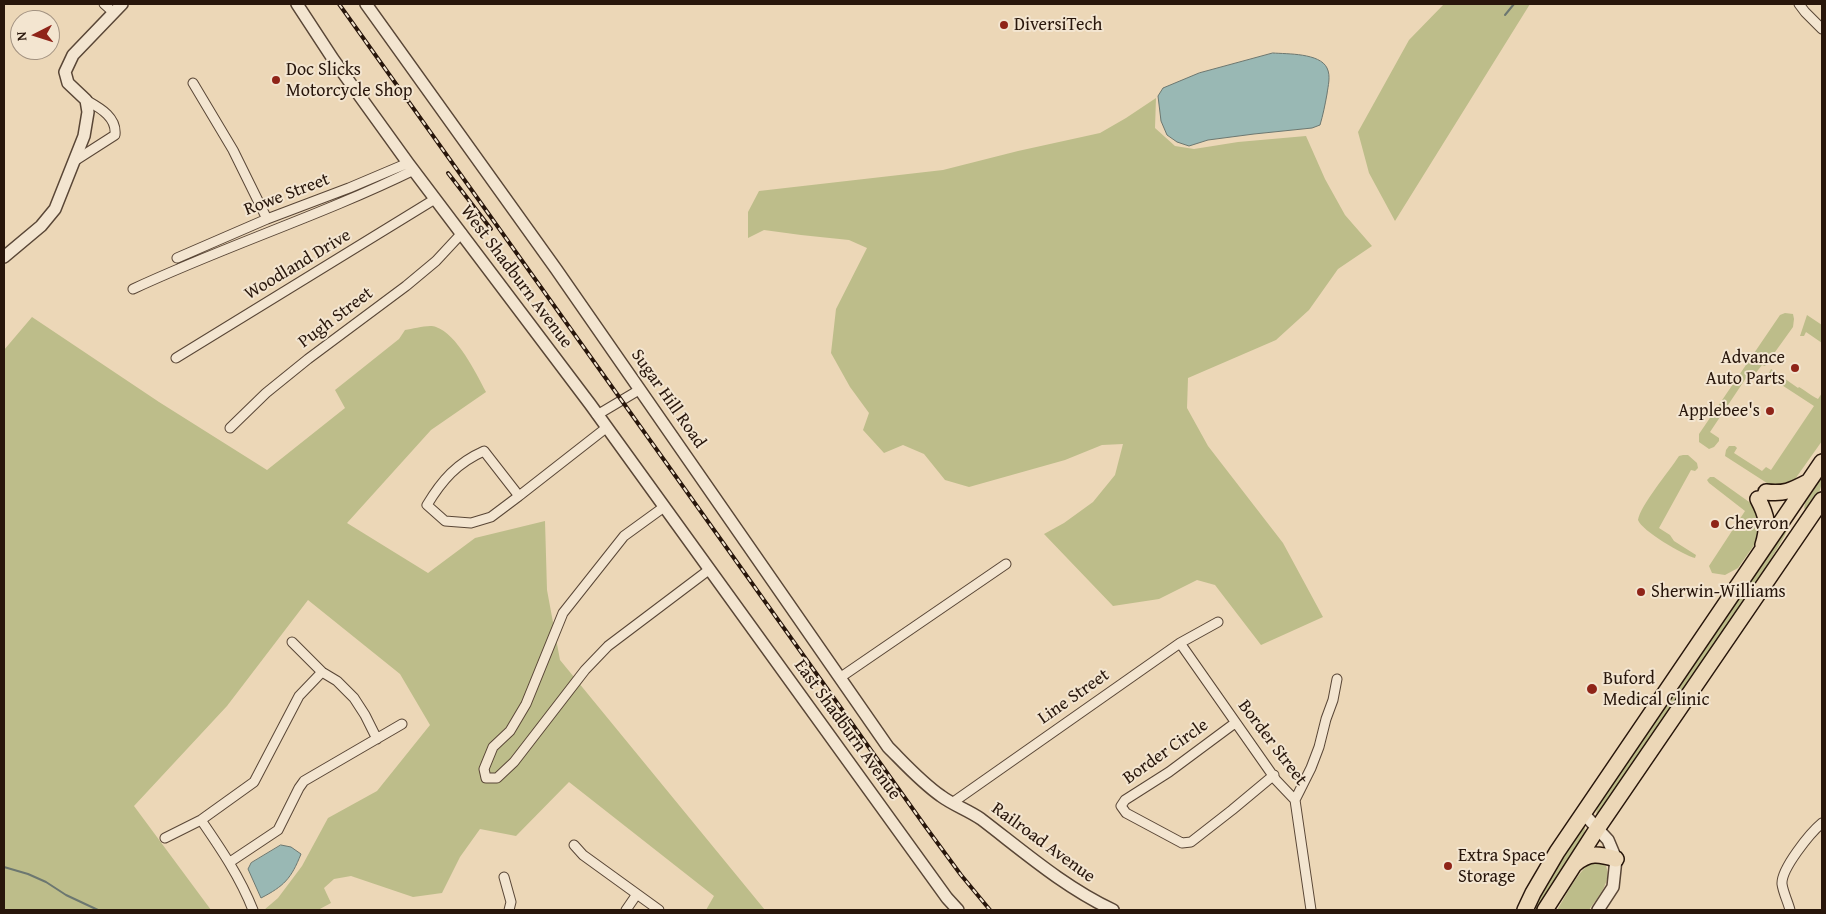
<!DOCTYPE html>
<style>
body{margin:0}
#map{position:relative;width:1826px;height:914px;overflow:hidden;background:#ecd7b7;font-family:"Gentium Book Plus",serif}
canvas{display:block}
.frame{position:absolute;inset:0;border:5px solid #28160b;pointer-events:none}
.north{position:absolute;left:10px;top:10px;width:50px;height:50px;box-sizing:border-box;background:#f3e5d0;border:1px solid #a29281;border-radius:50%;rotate:265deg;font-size:14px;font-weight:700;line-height:20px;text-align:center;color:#28160b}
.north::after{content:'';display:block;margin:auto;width:18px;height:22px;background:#8f2418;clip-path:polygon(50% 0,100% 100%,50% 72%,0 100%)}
</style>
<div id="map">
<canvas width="1826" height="914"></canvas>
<div class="frame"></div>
<div class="north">N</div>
</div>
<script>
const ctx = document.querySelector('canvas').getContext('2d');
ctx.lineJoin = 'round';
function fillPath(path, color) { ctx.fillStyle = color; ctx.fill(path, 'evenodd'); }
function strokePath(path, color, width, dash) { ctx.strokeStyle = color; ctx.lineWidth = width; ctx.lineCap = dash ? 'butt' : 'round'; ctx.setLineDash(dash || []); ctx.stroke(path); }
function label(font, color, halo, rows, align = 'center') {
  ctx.font = font + ' "Gentium Book Plus",serif'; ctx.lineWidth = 4; ctx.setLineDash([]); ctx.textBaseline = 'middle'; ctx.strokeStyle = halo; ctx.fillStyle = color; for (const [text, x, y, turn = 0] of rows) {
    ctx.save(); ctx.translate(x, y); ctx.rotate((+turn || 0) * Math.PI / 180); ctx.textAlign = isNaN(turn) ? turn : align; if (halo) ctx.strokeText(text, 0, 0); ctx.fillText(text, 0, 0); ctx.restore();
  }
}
const green = new Path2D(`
 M1444 4H1530L1395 221 1369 173 1358 132 1409 40Z
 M1156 98 1155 128 1175 146 1194 149 1238 142 1306 136 1325 179 1345 215 1372 246 1338 269 1309 310 1276 340 1188 378 1187 408 1208 446 1283 543 1323 617 1261 645 1215 585 1197 580 1159 599 1113 606 1044 534 1064 523 1093 502 1115 475 1123 444 1102 445 1065 460 969 487 945 480 924 454 903 445 884 453 863 430 869 413 850 387 831 353 836 309 867 248 849 240 801 235 764 230 748 238V212L759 191 943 170 1018 151 1100 133 1126 118Z
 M1785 313 1793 314 1794 319 1793 327 1765 366 1762 365 1755 374 1750 372 1710 432 1719 438V441L1714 447 1709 449 1699 442V434L1780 315Z
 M1807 315 1822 325V343L1806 332 1804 336H1800Z
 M32 317 159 402 267 470 345 408 335 390 399 339 405 330C414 329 429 324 436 327 457 334 476 373 486 392L431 430 347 523 428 573 475 538 545 521 547 590 560 660 765 910H706L714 896 569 782 516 836 480 829 460 857 442 893 413 897 351 876 334 879 324 888 331 903 318 910H264L278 898 302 866 328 818 377 791 430 725 400 674 308 600 227 706 134 806 211 910H4V350Z
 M1771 369 1798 388 1799 387C1806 391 1810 395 1818 399L1822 393V441L1793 482 1776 487 1770 485 1725 456 1726 450 1729 446H1735L1737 448 1734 453 1762 471 1766 467 1771 470 1814 406 1771 378 1768 382 1766 381 1767 377Z
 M1683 455H1688L1697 463 1698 468 1695 471 1691 470 1659 528 1670 535 1674 541 1696 555 1695 558C1683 555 1642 531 1638 520 1640 506 1670 470 1679 456Z
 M1710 477H1714L1759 509V538L1738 568 1725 575 1712 573 1709 566 1745 511 1709 483 1707 480Z
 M1822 477C1822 490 1816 503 1804 509L1805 503Z
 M1787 527 1788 528 1785 535 1749 597 1603 810 1596 814 1598 804Z
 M1585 827 1584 837 1538 910H1529L1537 893 1582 828Z
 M1594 861 1606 866C1612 882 1598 897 1589 910H1557C1566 896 1579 868 1594 861Z`);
const water = new Path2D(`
 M1273 53C1287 54 1320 53 1327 68 1331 76 1328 86 1327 94 1325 105 1323 115 1320 125L1312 128 1254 134 1208 140 1189 146 1177 142 1167 135 1161 121 1158 96 1163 88 1199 73Z
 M281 845 291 847 301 854C291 879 284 886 261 898L248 869 251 863Z`);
const stream = new Path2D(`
 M1505 15 1514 4
 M4 867 28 874 46 882 66 895 98 910`);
const minor = new Path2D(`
 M104 4 113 12
 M1799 4 1805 12 1822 29
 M193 83 233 150 267 219
 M76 160 115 135C117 117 100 108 86 100
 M177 258 267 219 349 188 408 163
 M133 289C225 246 322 215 414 170
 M176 358 435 199
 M597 415 639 390
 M230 428 266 393 308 359 406 286 436 261 462 233
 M484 451 519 496 491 517 471 523 445 521 427 505C442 480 457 463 484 451Z
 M519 496 606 428
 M664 507 624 536 563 613 526 704 510 731 493 747 484 769 486 778H497L514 762 585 670 608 646 710 569
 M292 642 322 672 337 681 354 698 365 715 377 739
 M1180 643 1276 780 1295 800 1311 910
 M841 677 1006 564
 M1235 723 1169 772 1125 800 1121 806 1126 813 1182 843 1191 842 1232 810 1274 775
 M1295 800 1311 768 1319 747 1326 719 1333 700 1337 679
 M952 803 1180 643 1218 622
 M201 820C221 849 240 877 253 910
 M165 838 201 820 254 782 299 696 322 672
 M574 845 583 855 659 910
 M230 862 278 830 299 788 304 781 402 724
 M504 877 511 902 509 910
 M626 910 637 894
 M1790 910C1788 902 1783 892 1782 884 1781 869 1810 833 1822 823`);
const tertiary = new Path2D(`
 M297 4 333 59 408 163 590 404 947 898 958 910
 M366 4 556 269 888 747C905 764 921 782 941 796 953 805 968 810 981 819 1023 851 1064 887 1113 910
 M4 257 41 226 55 209 84 136 88 112 86 100 68 83 65 72 73 55 122 4
 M1583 813 1608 840 1616 859 1613 887 1598 910`);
const trunk = new Path2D(`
 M1766 492C1784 494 1791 491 1808 482
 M1758 499C1767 516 1769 525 1763 545
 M1575 864C1589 852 1599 854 1616 859
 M1525 910 1533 893 1557 852 1822 462
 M1545 910 1597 829 1822 500`);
const rail = new Path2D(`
 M339 4 925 826 961 875 990 910
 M448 173 491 229`);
const markers = [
 [1004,25,5,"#8f2418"],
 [276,80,5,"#8f2418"],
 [1795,368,5,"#8f2418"],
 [1770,411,5,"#8f2418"],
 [1715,524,5,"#8f2418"],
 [1641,592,5,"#8f2418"],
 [1592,689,6,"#8f2418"],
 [1448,866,5,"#8f2418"]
];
const poiNames = [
 ["DiversiTech",1014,25],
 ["Doc Slicks",286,70],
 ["Motorcycle Shop",286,91],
 ["Advance",1785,358,"right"],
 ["Auto Parts",1785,379,"right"],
 ["Applebee's",1760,411,"right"],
 ["Chevron",1725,524],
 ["Sherwin-Williams",1651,592],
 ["Buford",1603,679],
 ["Medical Clinic",1603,700],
 ["Extra Space",1458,856],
 ["Storage",1458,877]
];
const streetNames = [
 ["Rowe Street",287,195,-21],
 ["Woodland Drive",298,265,-31],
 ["West Shadburn Avenue",516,277,53],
 ["Pugh Street",336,318,-37],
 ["Sugar Hill Road",668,399,55],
 ["Line Street",1074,697,-35],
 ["East Shadburn Avenue",847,730,54],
 ["Border Street",1272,743,53],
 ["Border Circle",1166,752,-35],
 ["Railroad Avenue",1043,843,36]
];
fillPath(green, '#bdbd8a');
fillPath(water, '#99b8b4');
strokePath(water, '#6c7770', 1);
strokePath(stream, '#6c7770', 2);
strokePath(minor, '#594636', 11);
strokePath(tertiary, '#594636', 14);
strokePath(trunk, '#28160b', 18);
strokePath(minor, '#f3e5d0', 9);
strokePath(tertiary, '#f3e5d0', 11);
strokePath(trunk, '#ecd7b7', 15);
strokePath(rail, '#28160b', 4);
strokePath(rail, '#f3e5d0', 2, [5.5]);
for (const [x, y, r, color] of markers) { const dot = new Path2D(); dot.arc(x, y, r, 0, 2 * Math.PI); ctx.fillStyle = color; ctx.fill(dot); strokePath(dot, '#f3e5d0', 2); }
label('18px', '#28160b', '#f3e5d0', poiNames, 'left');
label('18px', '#28160b', '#f3e5d0', streetNames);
</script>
